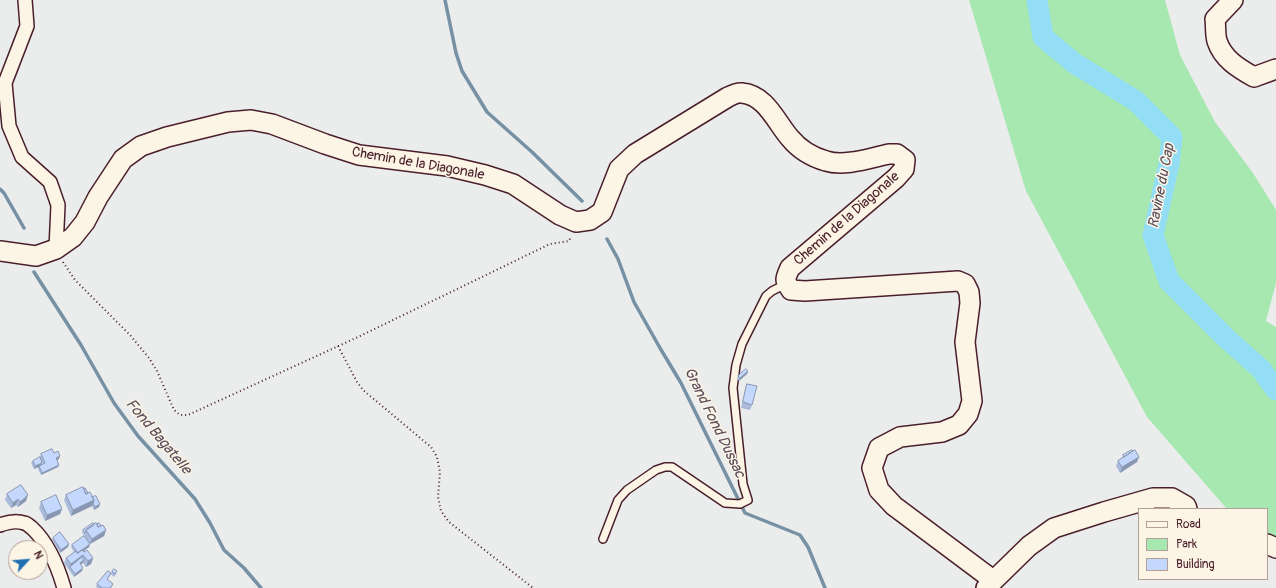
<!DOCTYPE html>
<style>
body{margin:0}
#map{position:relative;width:1276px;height:588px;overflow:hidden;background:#ebecec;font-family:Pangolin,sans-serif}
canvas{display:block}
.legend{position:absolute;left:1138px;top:508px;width:130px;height:72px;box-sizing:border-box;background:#fcf5e5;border:1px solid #b59f9b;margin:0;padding:5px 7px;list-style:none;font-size:12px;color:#4a1f2b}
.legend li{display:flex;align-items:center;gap:8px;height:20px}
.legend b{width:20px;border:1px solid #b59f9b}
.north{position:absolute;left:8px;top:540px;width:40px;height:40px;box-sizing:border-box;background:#fcf5e5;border:1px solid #b59f9b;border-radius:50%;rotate:64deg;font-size:11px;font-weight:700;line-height:16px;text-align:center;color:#4a1f2b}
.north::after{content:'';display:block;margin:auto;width:14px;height:18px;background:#1f6fb2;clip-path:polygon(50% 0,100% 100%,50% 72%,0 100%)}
</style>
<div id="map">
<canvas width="1276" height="588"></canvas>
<ul class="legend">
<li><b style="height:5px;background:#fcf5e5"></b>Road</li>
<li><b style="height:11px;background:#a7e8b1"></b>Park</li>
<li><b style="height:11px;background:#c4d8fd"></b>Building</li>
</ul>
<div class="north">N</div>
</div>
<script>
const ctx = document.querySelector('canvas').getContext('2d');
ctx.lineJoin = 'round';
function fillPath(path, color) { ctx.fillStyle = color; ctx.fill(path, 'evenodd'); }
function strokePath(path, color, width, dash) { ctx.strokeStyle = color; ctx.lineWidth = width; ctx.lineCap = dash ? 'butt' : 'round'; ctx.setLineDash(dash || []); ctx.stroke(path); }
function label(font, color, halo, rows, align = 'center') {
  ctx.font = font + ' Pangolin,sans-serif'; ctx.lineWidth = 3; ctx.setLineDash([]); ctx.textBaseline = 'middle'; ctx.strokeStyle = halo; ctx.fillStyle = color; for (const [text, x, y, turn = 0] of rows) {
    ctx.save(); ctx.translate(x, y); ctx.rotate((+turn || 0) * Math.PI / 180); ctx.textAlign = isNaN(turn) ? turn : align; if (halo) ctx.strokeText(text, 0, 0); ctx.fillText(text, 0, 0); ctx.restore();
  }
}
const green = new Path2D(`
 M969 0H1165L1180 55 1215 122 1253 173 1276 210V283L1266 321 1276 327V548L1267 544V509H1227L1147 417 1026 191Z`);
const stream = new Path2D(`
 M445 0 456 53 462 71 487 112 532 152 582 201
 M0 189 4 193 24 228
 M607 239 618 259 634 302 660 348 681 383 745 513 800 535 808 547 825 588
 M34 272 81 345 114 403 138 436 195 499 210 523 224 550 244 568 261 588`);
const river = new Path2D(`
 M1037 0 1043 37 1074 63 1136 101 1172 137 1169 164 1153 235 1169 281 1227 339 1261 369 1276 390`);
const path = new Path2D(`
 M63 262 75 280 130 335 149 358 157 371 174 410 180 415H188L358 337 550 244 569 241 571 236
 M338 346 357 382 363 390 431 447 437 457 440 472 438 497 441 511 449 522 533 588`);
const lane = new Path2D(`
 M603 539 618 500 627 490 656 470 665 467H672L725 503 740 504 748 500 743 484 733 388 736 365 742 344 766 296 772 291 786 284`);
const street = new Path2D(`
 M25 0 27 26 5 83 9 126 22 157 50 182 58 205 56 249
 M0 525C8 522 16 520 24 523 27 523 29 526 32 528 48 543 58 567 64 588`);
const secondary = new Path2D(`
 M1233 0 1215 19C1216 26 1215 34 1217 41 1223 59 1238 68 1254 77L1276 69
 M0 251 36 256 56 249 73 237 85 222 98 197 123 159 141 146 167 137 228 122 251 120 272 124 325 144 359 155 447 166 485 175 513 184 560 215 576 222 590 220 602 212 619 169 635 154 728 97C732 95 738 92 742 93 766 95 776 122 790 138 799 149 812 157 826 161 844 167 870 158 889 154H897L905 160 904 169 896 178 790 268C785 279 784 280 791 290L805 291 958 281 965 284 969 292 970 303 965 342 972 401 968 414 959 425 942 432 900 437 879 448 872 468 879 490 894 506 993 580
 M1267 544 1276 548
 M986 588 1029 546 1054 528 1104 512 1153 498H1172L1186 506 1187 509`);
const wall = new Path2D(`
 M748 371 747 374 739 381 737 379 738 376Z
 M747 384 752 405 750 410 741 408Z
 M54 453 59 459 57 460 58 467 41 475 38 469V467L34 469 31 463 33 461 42 463V465L43 464 40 457 41 454Z
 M1123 455 1137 462 1120 473 1116 466 1118 461 1122 458Z
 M84 488 100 504 99 507 94 510 92 506 71 516 64 500 66 495Z
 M7 494 26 501 18 507 16 505 11 508 5 500Z
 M41 502 62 509 60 514 45 521 39 508Z
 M97 524 101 526 106 530 104 536 90 544 89 547 83 551 93 558 91 564 86 567 83 563 80 565 82 571 74 577 64 563 66 558 74 552 71 547 72 545 89 543 82 532 83 530 94 525Z
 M53 538 69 544 68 547 60 553 52 540Z
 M112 571H117L116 574 114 577 111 574 110 576 107 579 113 584 111 588H98L96 587 97 584 111 573Z`);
const shadedWall = new Path2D(`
 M748 371 747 374 739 381 740 378Z
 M60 456 59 459 55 461 56 458Z
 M1139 457 1137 462 1120 473 1122 467Z
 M42 463 41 466 34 469 35 466Z
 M59 465 58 467 41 475 42 473Z
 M28 495 26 501 18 507 20 502Z
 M18 499 16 505 11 508 13 503Z
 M94 500 92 506 71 516 73 510Z
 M100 504 99 507 94 510 95 507Z
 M62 509 60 514 45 521 47 515Z
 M106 530 104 536 90 544 92 539Z
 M69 544 68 547 60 553 61 550Z
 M90 544 89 547 77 556 78 553Z
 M83 555 81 560 70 567 71 564Z
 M93 558 91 564 86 567 88 561Z
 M84 560 83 563 78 566 80 563Z
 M83 568 82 571 74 577 75 574Z`);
const building = new Path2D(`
 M746 369 748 371 740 378 738 376Z
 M747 384 757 386 752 405 743 402Z
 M52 449 54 453 58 451 60 456 56 458 59 465 42 473 39 466 45 463 41 454Z
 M1132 450 1133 451 1124 457 1123 455Z
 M1135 450 1139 457 1122 467 1118 461Z
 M40 457 42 463 35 466 33 461Z
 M21 485 28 495 20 502 18 499 13 503 7 494Z
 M83 487 86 494 90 492 94 500 73 510 66 495Z
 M84 488H85L88 493 86 494Z
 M56 495 62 509 47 515 41 502Z
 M96 496 100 504 95 507 93 503 94 500 92 497Z
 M93 523 94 525 86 530 85 533 83 530Z
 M96 523 98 527 103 525 106 530 92 539 86 530Z
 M99 523 101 526 98 527 97 524Z
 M60 532 69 544 61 550 53 538Z
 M84 536 90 544 78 553 72 545Z
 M82 550 84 552 87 550 93 558 88 561 83 555 71 564 66 558 76 551 77 553Z
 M82 557 84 560 80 563 83 568 75 574 70 567Z
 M114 569 117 571 115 574 112 571Z
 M108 571 111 573 107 579 113 584 110 588H102L97 584Z`);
const streetNames = [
 ["Chemin de la Diagonale",418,164,10],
 ["Chemin de la Diagonale",847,219,-41]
];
const waterNames = [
 ["Ravine du Cap",1162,186,-79],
 ["Grand Fond Dussac",714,423,64],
 ["Fond Bagatelle",158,437,50]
];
fillPath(green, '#a7e8b1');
strokePath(stream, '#7691a4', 3.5);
strokePath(river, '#93ddf5', 21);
strokePath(lane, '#4a1f2b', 10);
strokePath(street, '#4a1f2b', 16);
strokePath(secondary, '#4a1f2b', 22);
strokePath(path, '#4a1f2b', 2, [1, 3]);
strokePath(lane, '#fcf5e5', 7);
strokePath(street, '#fcf5e5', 13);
strokePath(secondary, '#fcf5e5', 19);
fillPath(wall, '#a9bada');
fillPath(shadedWall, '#8997b1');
fillPath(building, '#c4d8fd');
strokePath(building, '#8997b1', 1);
label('14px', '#4a1f2b', '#fcf5e5', streetNames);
label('italic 15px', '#5c4e5e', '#fcf5e5', waterNames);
</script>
